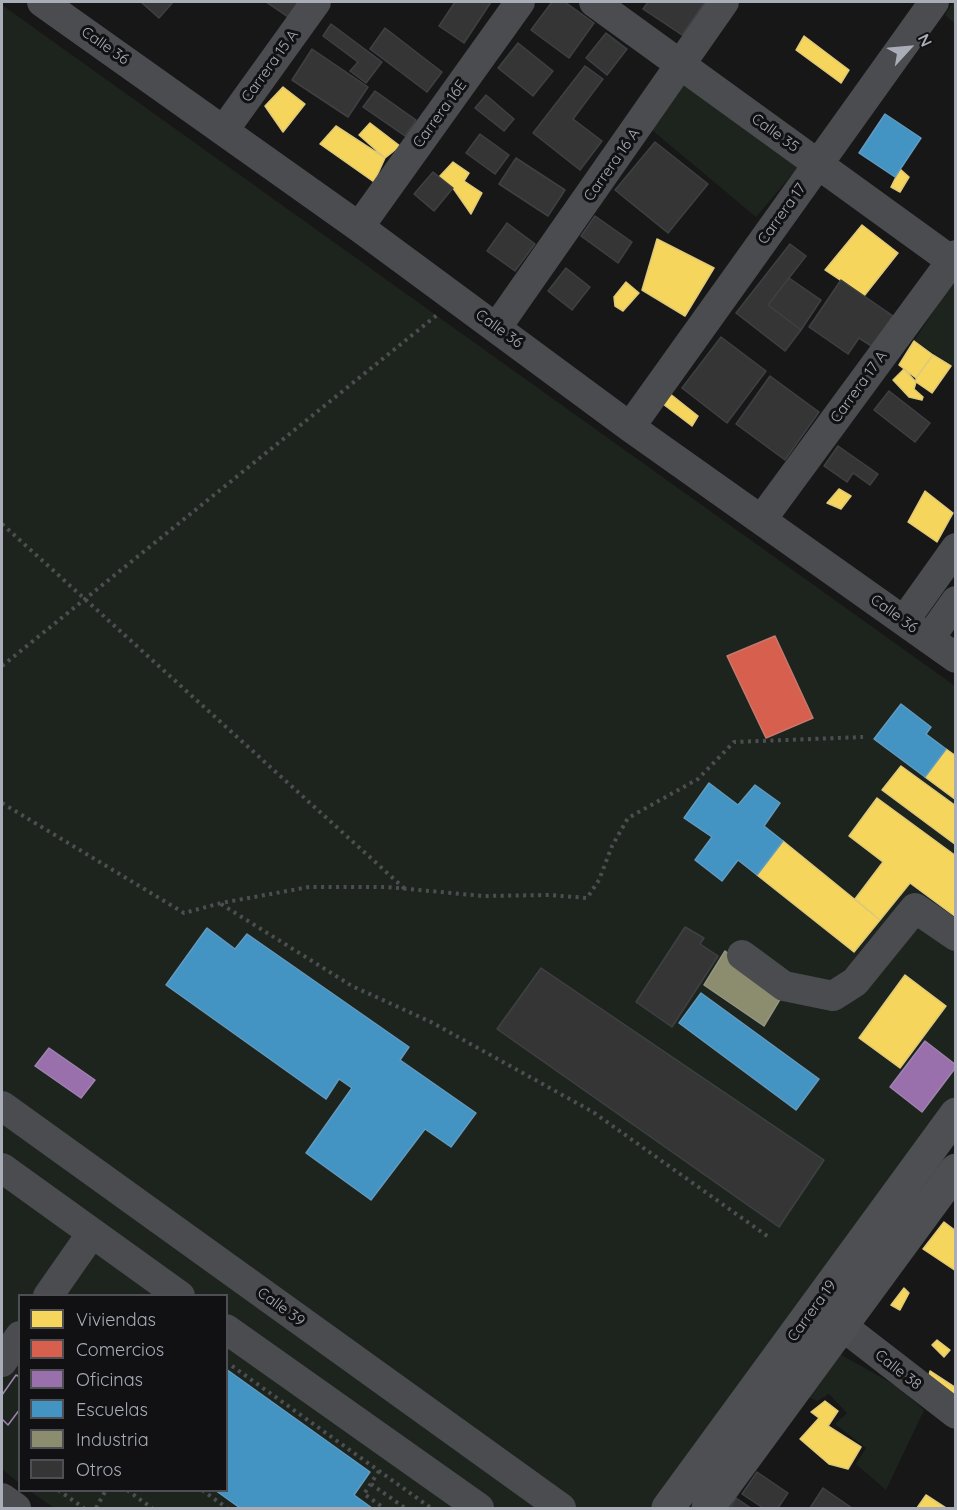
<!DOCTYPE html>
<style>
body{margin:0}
#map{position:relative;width:957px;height:1510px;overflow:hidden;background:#171717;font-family:Quicksand,sans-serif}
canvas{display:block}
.frame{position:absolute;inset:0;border:3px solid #a8adb8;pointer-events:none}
.legend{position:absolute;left:18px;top:1294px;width:210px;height:198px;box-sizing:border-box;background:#111113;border:2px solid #4d4f55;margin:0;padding:8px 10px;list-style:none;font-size:18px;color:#a8adb8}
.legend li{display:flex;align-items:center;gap:12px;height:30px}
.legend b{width:30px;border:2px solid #4d4f55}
.north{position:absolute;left:879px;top:18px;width:60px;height:60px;-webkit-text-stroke:4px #111113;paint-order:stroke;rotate:64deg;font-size:16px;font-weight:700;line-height:24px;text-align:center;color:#a8adb8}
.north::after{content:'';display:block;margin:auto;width:21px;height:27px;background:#a8adb8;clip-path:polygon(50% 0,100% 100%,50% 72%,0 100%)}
</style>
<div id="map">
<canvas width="957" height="1510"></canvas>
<div class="frame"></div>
<ul class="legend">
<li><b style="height:16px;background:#f6d55c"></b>Viviendas</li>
<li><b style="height:16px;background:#d6604d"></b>Comercios</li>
<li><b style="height:16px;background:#9970ab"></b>Oficinas</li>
<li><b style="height:16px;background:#4393c3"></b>Escuelas</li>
<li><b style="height:16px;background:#8c8c6e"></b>Industria</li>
<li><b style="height:16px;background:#353536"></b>Otros</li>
</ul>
<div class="north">N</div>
</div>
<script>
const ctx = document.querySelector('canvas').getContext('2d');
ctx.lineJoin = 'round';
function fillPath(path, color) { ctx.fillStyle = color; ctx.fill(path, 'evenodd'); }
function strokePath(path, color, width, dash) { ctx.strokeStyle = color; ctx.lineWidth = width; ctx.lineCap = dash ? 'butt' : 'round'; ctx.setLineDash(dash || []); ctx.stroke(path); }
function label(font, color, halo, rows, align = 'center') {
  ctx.font = font + ' Quicksand,sans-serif'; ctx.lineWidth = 6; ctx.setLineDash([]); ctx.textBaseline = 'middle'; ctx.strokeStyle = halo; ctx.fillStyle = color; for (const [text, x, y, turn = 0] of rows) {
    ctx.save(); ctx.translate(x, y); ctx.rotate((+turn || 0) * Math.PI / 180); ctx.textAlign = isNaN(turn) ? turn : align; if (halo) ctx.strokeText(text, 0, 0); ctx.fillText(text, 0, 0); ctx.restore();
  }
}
const green = new Path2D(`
 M953 2H955V24L945 15Z
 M2 5 955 686V1096L658 1508H54L30 1491 226 1490V1296H20L19 1483 2 1469Z
 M693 73 805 159 756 217 652 130Z
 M955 279V367L914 341Z
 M838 1353 898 1387 924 1410 886 1490 856 1464 866 1448 835 1424 847 1413 829 1394 817 1401 805 1395Z`);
const homes = new Path2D(`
 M804 36 849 70 841 83 796 50Z
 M283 87 305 104 283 132 265 106Z
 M370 123 400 146 385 158 359 135Z
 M336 126 385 158 374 182 320 144Z
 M453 162 469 173 464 181 482 193 471 214 453 188 439 177Z
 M900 169 909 177 900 192 891 187Z
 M862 225 898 253 864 296 825 270Z
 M657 239 714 268 685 316 642 290Z
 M626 282 639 293 623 311 615 306 614 297Z
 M914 341 933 355 916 378 899 365Z
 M933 355 951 366 932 393 916 382V378Z
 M904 369 916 382 914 389 923 397 922 400 909 397 893 380Z
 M669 393 698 416 692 426 663 404Z
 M839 489 851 496 841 509 827 503Z
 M925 491 953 513 937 542 908 522Z
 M946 749 956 756V800L925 777Z
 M901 766 956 806V845L882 790Z
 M877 798 956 856V917L910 883 880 920 855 899 883 862 849 836Z
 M783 841 880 920 854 952 757 875Z
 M905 975 946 1006 900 1068 859 1038Z
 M944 1222 956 1231V1271L923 1249Z
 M904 1288 909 1293 900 1310 891 1305Z
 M937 1340 950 1350 944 1357 932 1345Z
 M930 1371 956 1388V1401L928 1380Z
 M825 1401 838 1411 828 1426 861 1447 848 1469 829 1464 800 1439 819 1418 811 1412Z
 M926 1495 946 1508H917Z`);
const shops = new Path2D(`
 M775 636 813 718 766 738 727 656Z`);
const offices = new Path2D(`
 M925 1041 956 1065V1067L922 1112 890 1087Z
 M49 1048 95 1080 81 1098 35 1066Z
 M16 1375 20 1377V1409L8 1425 2 1419V1395Z
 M16 1375 20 1377V1409L8 1425 2 1419V1395Z`);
const schools = new Path2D(`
 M885 114 921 138 895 177 859 153Z
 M901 704 931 727 926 734 946 749 925 777 874 739Z
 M709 783 738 805 755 785 780 803 764 826 783 841 757 875 738 860 722 881 695 860 712 837 684 818Z
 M207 928 235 949 247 934 409 1047 400 1060 476 1113 451 1147 425 1129 371 1200 306 1153 352 1088 339 1079 326 1099 166 985Z
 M701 993 819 1079 796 1110 679 1023Z
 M226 1369 370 1472 354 1495 372 1508H240L215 1490H226Z`);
const industry = new Path2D(`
 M725 951 785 991 764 1026 704 985Z`);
const building = new Path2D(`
 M141 2H173L159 18Z
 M266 2H298L288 17Z
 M455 2H491L464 43 439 26Z
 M552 2H565L594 23 569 58 531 30Z
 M648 2H705L682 35 643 9Z
 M331 24 382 62 366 83 350 71 358 62 323 36Z
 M385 28 442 72 427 92 370 49Z
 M606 33 627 49 607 75 586 58Z
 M518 43 553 71 533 96 498 68Z
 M312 49 368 87 348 117 292 80Z
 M585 66 603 79 573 119 602 141 580 170 533 133Z
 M375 91 416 120 405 136 363 107Z
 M486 95 514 119 504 131 475 108Z
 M480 134 509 155 495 174 466 153Z
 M655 142 708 184 668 233 615 190Z
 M516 158 565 190 548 216 499 184Z
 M433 172 453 188 434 211 414 194Z
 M595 216 632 242 618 263 581 236Z
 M507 223 535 244 515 271 487 251Z
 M790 244 806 256 768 305 801 330 785 351 736 313Z
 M566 268 590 287 572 310 548 291Z
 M789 278 821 300 801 330 768 305Z
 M841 280 893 316 873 347 859 338 848 354 809 327Z
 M721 337 766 371 727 423 682 388Z
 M770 376 819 412 785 460 736 424Z
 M889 391 930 423 915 442 874 410Z
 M838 446 878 474 870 485 853 473 847 482 824 466Z
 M685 927 704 938 700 944 718 956 672 1027 636 1002Z
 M541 968 824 1160 779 1227 497 1029Z
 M757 1472 788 1493 778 1508H763L742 1494Z
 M823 1488 852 1508H810Z
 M736 1498 751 1508H730Z`);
const path = new Path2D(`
 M2 524 405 889
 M2 666 437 315
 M2 803 184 913 221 903 309 887H387L483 896 549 895 587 898 599 880 612 846 628 818 698 779 734 742 863 737
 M221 904 352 986 431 1022 593 1112 770 1238
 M232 1366 431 1508
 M379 1471 364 1494 384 1508
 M371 1484 405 1508
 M58 1490 84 1508
 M127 1490 152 1508
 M202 1490 227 1508
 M96 1508 106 1490`);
const minor = new Path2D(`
 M42 2 359 227 630 427 956 658
 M594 2 956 264
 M224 130 316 2
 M359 227 520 2
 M497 327 724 2
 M630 427 934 2
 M762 519 956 255
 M904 621 956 548
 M929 639 956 601
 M742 955 784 986 833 996 855 982 915 908 956 936
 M2 1106 561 1508
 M2 1168 180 1296
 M48 1296 92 1233
 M841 1325 956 1414
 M226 1329 479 1508
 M2 1362 20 1336
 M2 1498 16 1508`);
const major = new Path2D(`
 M668 1508 956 1114
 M708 1508 956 1170`);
const streetNames = [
 ["Calle 36",105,46,35],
 ["Carrera 15 A",270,66,-54],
 ["Carrera 16E",440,114,-54],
 ["Calle 35",775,133,36],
 ["Carrera 16 A",612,165,-55],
 ["Carrera 17",782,214,-54],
 ["Calle 36",499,329,36],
 ["Carrera 17 A",859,387,-54],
 ["Calle 36",894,614,36],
 ["Calle 39",281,1307,36],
 ["Carrera 19",812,1311,-54],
 ["Calle 38",898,1370,38]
];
fillPath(green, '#1d241e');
fillPath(homes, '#f6d55c');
strokePath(homes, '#dfc978', 1.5);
fillPath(shops, '#d6604d');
strokePath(shops, '#c8776d', 1.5);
fillPath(offices, '#9970ab');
strokePath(offices, '#9e82af', 1.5);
fillPath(schools, '#4393c3');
strokePath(schools, '#619bc0', 1.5);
fillPath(industry, '#8c8c6e');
strokePath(industry, '#949684', 1.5);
fillPath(building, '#353536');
strokePath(building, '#3f4043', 1.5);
strokePath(path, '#4d4e52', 4, [3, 4.5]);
strokePath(minor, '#4b4c50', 30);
strokePath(major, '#4d4f52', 33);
label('15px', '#a8adb8', '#111113', streetNames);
</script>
